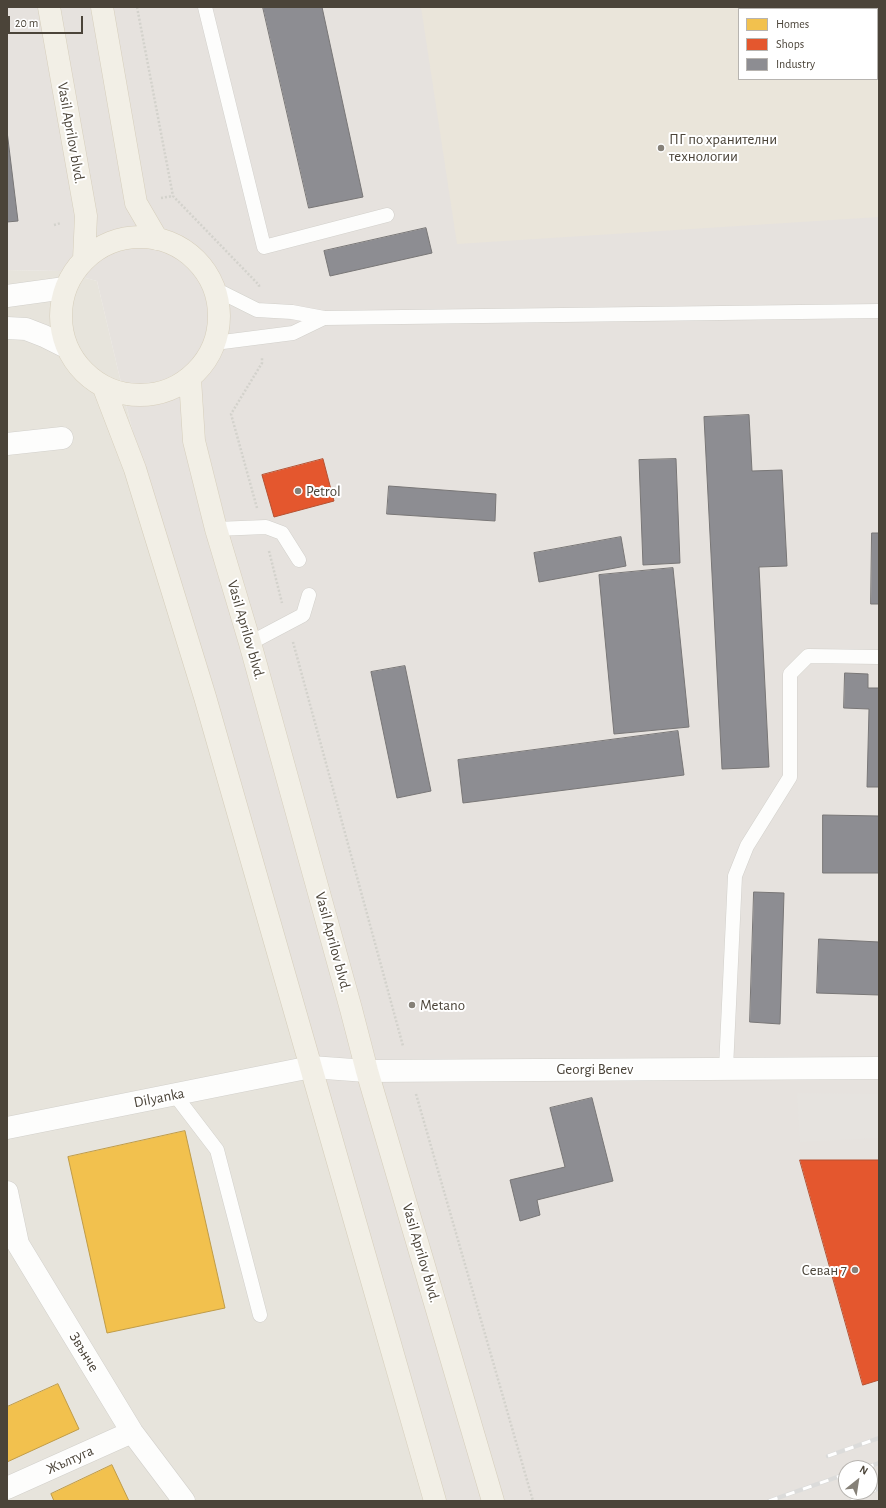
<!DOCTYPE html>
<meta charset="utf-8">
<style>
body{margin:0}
#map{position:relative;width:886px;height:1508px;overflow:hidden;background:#f4f2ee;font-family:"Alegreya Sans",sans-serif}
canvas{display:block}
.frame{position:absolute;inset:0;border:8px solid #4b4439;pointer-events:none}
.legend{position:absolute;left:738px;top:8px;width:140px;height:72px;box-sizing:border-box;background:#fff;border:1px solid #b7b4b0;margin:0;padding:5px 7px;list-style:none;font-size:12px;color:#4b4439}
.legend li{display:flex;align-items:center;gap:8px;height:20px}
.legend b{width:20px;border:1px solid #b7b4b0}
.north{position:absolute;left:838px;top:1460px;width:40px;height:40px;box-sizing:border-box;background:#fff;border:1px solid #b7b4b0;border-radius:50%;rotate:30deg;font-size:11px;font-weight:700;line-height:16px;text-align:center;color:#4b4439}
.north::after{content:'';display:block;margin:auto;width:14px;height:18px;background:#868178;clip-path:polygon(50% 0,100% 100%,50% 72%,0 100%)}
.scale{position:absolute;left:8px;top:16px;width:75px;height:18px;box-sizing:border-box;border:2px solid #4b4439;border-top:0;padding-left:5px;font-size:12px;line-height:14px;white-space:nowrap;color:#4b4439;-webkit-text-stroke:3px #fff;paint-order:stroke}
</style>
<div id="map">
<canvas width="886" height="1508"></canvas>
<div class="frame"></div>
<ul class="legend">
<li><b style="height:11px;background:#f2c14e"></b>Homes</li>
<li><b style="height:11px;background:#e4572e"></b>Shops</li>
<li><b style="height:11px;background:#8d8d92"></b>Industry</li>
</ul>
<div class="north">N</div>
<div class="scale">20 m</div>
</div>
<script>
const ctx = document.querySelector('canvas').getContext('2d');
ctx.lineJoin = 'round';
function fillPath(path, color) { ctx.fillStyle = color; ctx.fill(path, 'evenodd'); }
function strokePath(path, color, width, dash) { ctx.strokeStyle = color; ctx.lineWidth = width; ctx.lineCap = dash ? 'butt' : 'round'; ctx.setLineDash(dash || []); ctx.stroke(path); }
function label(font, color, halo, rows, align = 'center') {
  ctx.font = font + ' "Alegreya Sans",sans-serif'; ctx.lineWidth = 4; ctx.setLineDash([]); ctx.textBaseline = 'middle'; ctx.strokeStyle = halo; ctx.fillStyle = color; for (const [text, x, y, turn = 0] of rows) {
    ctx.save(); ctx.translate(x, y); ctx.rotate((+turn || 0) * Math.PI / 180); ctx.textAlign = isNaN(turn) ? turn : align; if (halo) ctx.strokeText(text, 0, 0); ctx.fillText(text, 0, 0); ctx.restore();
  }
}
const residential = new Path2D(`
 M7 270 60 271 97 281 190 675 423 1501H7Z`);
const industrial = new Path2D(`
 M7 7H879V1501H423L190 675 97 281 60 271 7 270ZM739 9H877V79H739ZM846 1468H870V1492H846Z`);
const education = new Path2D(`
 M421 7H879V217L457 244ZM739 9H877V79H739Z`);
const parking = new Path2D(`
 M797 1093 879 1094V1138L800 1142Z`);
const homes = new Path2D(`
 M185 1131 225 1308 107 1333 68 1157Z
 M58 1384 79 1429 7 1462V1407Z
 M112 1465 129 1501H54L51 1494Z`);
const shops = new Path2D(`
 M323 459 334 501 274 517 262 475Z
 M800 1160H879V1380L863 1385Z`);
const industry = new Path2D(`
 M263 7H322L363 197 309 208Z
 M7 131 18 221 7 222Z
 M426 228 432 253 330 276 324 251Z
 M749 415 752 471 782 470 787 566 759 567 769 767 722 769 704 417Z
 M676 459 680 563 643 565 639 460Z
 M389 486 496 494 495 521 387 514Z
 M872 533H879V604H871Z
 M621 537 626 566 539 582 534 553Z
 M673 568 689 727 614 734 599 575Z
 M405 666 431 791 397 798 371 672Z
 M845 673 868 674V688H879V787H867L869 709 844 708Z
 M678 731 684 775 463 803 458 760Z
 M823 815 879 816V873H823Z
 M754 892 784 893 780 1024 750 1022Z
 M819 939 879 942V995L817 993Z
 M592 1098 613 1181 537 1200 540 1215 520 1221 510 1180 565 1167 550 1108Z`);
const path = new Path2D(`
 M137 7 173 196 259 285V288
 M161 198 173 196
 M54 225 61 223
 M257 508 231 414 262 363V357
 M269 551 282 603
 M293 642 403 1046
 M416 1094 533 1501`);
const lane = new Path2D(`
 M205 7 264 247 387 215
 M215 289 257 310 292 312 324 318 879 311
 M215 343 293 333 324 318
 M216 529 266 527 282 533 299 560
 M250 643 303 615 309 595
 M726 1068 735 876 747 846 790 777V674L808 656 879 657
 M175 1095 217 1150 260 1315`);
const street = new Path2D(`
 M7 296 65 288
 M7 328 26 329 44 336 66 347
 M7 444 62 438
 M7 1128 311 1067 367 1071 879 1068
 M7 1192 18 1244 132 1432 184 1501
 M7 1488 132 1432`);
const primary = new Path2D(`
 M49 7 86 216 84 259
 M102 7 136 203 157 239
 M61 316a79 79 0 1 1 158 0a79 79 0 1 1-158 0Z
 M190 379 194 441 216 529 250 643 351 1009 367 1071 493 1501
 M104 388 135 469 205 697 435 1501`);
const rail = new Path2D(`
 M828 1456 879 1438
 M865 1468 879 1463
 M769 1501 846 1474
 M851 1501 879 1488`);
const markers = [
 [661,148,4,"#868178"],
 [298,491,4,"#868178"],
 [412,1005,4,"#868178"],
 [855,1270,4,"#868178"]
];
const streetNames = [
 ["Vasil Aprilov blvd.",71,133,80],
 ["Vasil Aprilov blvd.",246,630,74],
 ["Vasil Aprilov blvd.",333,942,75],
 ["Georgi Benev",595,1069],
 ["Dilyanka",159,1098,-11],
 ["Vasil Aprilov blvd.",421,1253,74],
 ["Звънче",84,1352,59],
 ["Жълтуга",70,1460,-24]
];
const poiNames = [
 ["ПГ по хранителни",669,139],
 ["технологии",669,156],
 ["Petrol",306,491],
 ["Metano",420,1005],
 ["Севан 7",847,1270,"right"]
];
fillPath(residential, '#e7e4dc');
fillPath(industrial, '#e6e2de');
fillPath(education, '#eae5da');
fillPath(parking, '#e6e3df');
fillPath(homes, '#f2c14e');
strokePath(homes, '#c09c48', 1);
fillPath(shops, '#e4572e');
strokePath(shops, '#b65131', 1);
fillPath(industry, '#8d8d92');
strokePath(industry, '#797777', 1);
strokePath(lane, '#d2d0cb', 15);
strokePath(street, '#d2d0cb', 23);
strokePath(primary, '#d6cebb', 23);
strokePath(path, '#d3d2cc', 2.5, [2, 2]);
strokePath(lane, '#fdfdfc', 14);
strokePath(street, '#fdfdfc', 22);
strokePath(primary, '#f2efe6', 22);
strokePath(rail, '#dbdbda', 4.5);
strokePath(rail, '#fff', 3, [9]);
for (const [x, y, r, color] of markers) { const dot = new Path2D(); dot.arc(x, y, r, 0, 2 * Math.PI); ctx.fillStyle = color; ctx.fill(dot); strokePath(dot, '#fff', 1.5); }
label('15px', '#4b4439', '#fff', streetNames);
label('15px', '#4b4439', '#fff', poiNames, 'left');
</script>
